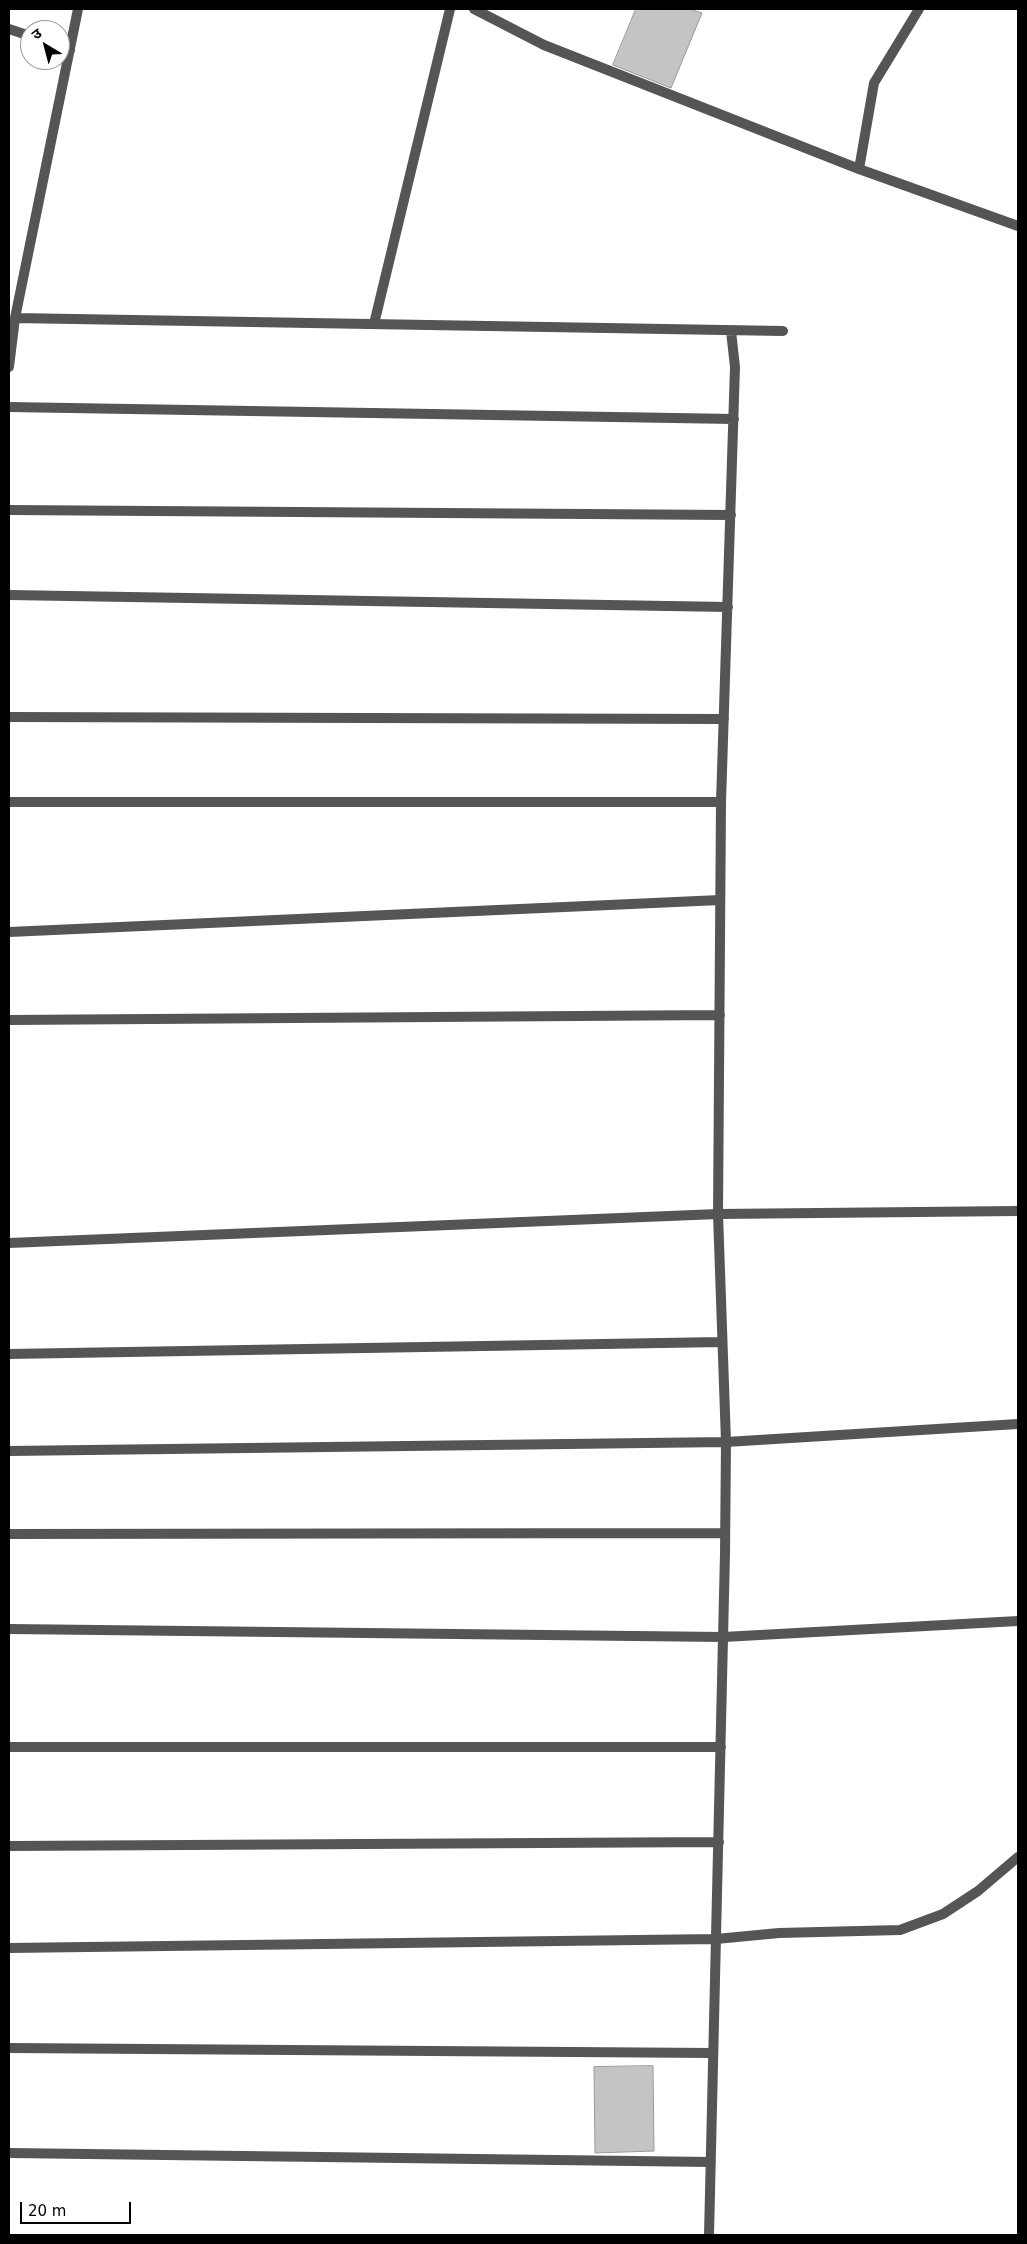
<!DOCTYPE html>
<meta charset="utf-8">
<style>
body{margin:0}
#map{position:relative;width:1027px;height:2244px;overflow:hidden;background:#fff;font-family:"DejaVu Sans","Noto Sans Devanagari",sans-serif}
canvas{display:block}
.frame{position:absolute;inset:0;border:10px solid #000;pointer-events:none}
.north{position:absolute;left:20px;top:20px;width:50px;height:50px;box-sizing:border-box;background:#fff;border:1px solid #999;border-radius:50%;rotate:323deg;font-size:14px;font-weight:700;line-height:20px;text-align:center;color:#000}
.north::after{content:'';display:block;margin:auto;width:18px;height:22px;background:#000;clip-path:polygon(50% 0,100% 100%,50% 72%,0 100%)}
.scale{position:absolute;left:20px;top:2202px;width:111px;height:22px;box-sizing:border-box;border:2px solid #000;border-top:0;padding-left:6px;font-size:15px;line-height:18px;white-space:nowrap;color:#000;-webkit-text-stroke:4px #fff;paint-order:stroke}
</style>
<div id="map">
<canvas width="1027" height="2244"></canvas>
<div class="frame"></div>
<div class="north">उ</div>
<div class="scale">20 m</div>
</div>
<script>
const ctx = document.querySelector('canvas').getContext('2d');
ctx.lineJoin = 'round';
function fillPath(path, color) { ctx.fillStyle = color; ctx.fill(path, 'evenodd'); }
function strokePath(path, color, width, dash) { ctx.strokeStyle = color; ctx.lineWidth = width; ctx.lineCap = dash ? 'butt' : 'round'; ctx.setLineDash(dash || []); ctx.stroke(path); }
const building = new Path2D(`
 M636 9H689L702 13 671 88 613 65Z
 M653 2066 654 2151 595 2153 594 2067Z`);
const lane = new Path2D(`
 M9 29 30 36
 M60 47 70 50`);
const street = new Path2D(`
 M474 9 544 45 859 169 1018 226
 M859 169 874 83 919 9
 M15 318 783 331
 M374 324 450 9
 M9 367 15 318 78 9
 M9 407 734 419
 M9 510 731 515
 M9 595 728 607
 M9 717 724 719
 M9 802H721
 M9 932 720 900
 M9 1020 720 1015
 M9 1243 718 1214 1018 1211
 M9 1354 721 1342
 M9 1451 726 1442 1018 1424
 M9 1534 725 1533
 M9 1629 723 1637 1018 1621
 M9 1747H721
 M9 1846 719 1842
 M9 1948 716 1939 779 1933 900 1930 943 1914 978 1891 1018 1857
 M9 2048 713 2053
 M9 2153 711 2162
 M709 2235 725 1553 726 1442 718 1214 721 802 735 367 731 331`);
fillPath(building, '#c4c4c4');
strokePath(building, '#999', 1);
strokePath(lane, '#555', 10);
strokePath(street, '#555', 10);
</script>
